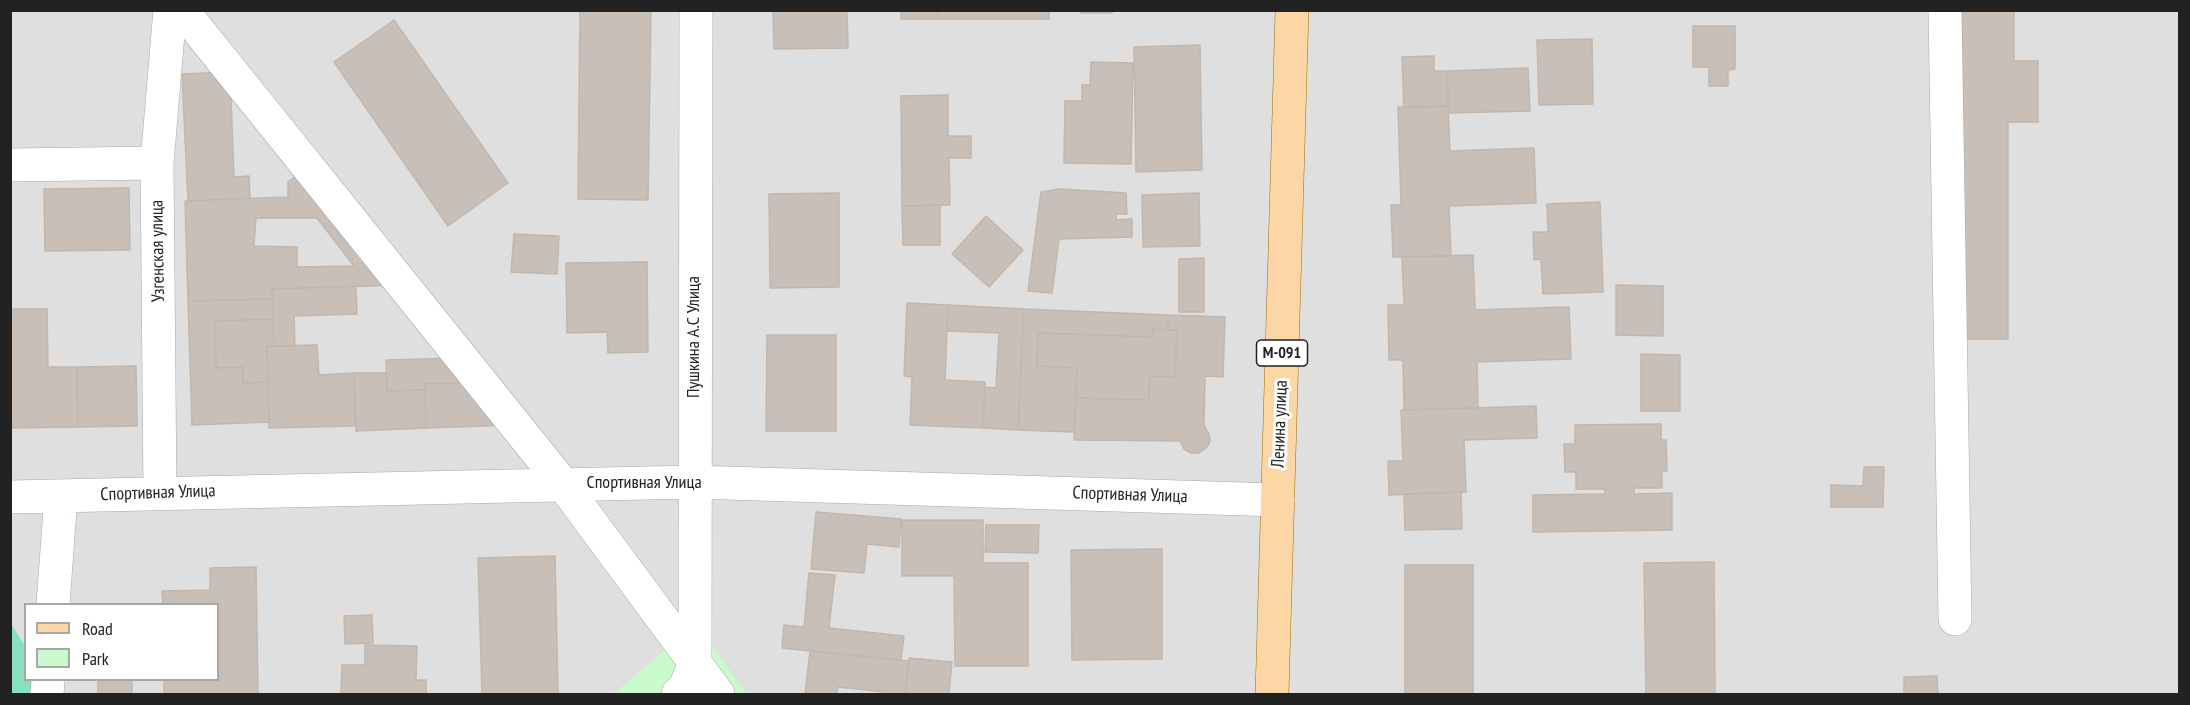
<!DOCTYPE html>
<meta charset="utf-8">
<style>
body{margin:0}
#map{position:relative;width:2190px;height:705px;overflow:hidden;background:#f2efe9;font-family:"PT Sans Narrow",sans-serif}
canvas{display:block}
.frame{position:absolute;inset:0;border:12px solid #222;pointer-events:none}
.legend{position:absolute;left:24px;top:603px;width:195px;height:78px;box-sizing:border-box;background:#fff;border:2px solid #a7a7a7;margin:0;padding:8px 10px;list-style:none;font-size:18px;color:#222}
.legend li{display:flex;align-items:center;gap:12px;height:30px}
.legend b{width:30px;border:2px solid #a7a7a7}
</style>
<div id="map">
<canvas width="2190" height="705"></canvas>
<div class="frame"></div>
<ul class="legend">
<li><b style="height:8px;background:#fcd6a4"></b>Road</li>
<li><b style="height:16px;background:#c8facc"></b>Park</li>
</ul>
</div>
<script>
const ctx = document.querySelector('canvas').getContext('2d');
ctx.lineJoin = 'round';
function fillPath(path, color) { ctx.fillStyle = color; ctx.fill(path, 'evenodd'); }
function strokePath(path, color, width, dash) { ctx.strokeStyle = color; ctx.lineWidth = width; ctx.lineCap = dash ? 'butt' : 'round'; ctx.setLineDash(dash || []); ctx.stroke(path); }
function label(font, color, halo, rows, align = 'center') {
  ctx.font = font + ' "PT Sans Narrow",sans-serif'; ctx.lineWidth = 6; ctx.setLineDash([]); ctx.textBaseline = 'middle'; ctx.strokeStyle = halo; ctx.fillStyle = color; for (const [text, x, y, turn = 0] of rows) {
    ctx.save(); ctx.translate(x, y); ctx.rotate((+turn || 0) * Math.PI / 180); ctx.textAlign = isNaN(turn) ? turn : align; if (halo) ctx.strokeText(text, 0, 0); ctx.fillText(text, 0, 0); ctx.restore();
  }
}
const residential = new Path2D(`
 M10 11H2179V694H11ZM26 604H218V680H26Z`);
const park = new Path2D(`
 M697 623 746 694H613Z`);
const pitch = new Path2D(`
 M10 622 25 646 26 680H46L56 694H11Z`);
const building = new Path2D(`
 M580 10H651L648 200 578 199Z
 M773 10H847L848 48 774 49Z
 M901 10H938V19H901Z
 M938 10H1049V19H938Z
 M1081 10H1112V13H1081Z
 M1956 10H2014V61H2038V122H2008V339H1962Z
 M394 20 508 183 448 226 334 62Z
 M1693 26H1735V69L1728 70V86H1709V67H1693Z
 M1592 39 1593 104 1539 105 1537 40Z
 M1200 45 1202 170 1136 172 1134 47Z
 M1434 56V71H1447L1448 106 1404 108 1402 57Z
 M1091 62 1133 63 1131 164 1064 163 1065 101H1082V85H1090Z
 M1528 68 1530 111 1449 113 1447 71Z
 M230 72 234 177 249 176 250 198 188 201 182 74Z
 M948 95V136H971V158H949L950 205 902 206 901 96Z
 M1448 106 1450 151 1534 148 1536 203 1449 206 1451 256 1393 257 1391 205H1401L1398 107Z
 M307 168 402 285 272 289 273 299 188 301 185 201 288 197V182ZM256 218H317L354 266 297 267V247L254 246Z
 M129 188 130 250 45 251 44 189Z
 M1060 189 1126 193 1127 214H1116V220L1132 219V237L1059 239 1052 293 1028 291 1041 192Z
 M839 193V287L770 288 769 194Z
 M1199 193 1200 246 1143 247 1142 195Z
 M1600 202 1603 292 1543 294 1541 259 1534 260 1533 232H1548L1547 204Z
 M940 205V245H903L902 206Z
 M986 216 1023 250 989 287 952 254Z
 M514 234 559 236 557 274 511 272Z
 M1473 255 1475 310 1569 307 1571 359 1477 362 1478 408 1404 410 1403 360H1389L1388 305H1404L1402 257Z
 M1204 258V312H1179V259Z
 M647 262 648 352 608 353 607 332 567 333 566 263Z
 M1616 285 1663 286V336L1616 335Z
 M356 286 357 314 294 316 295 346H274L272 289Z
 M273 299V319L215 321 216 368 243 367V383L268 382 269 422 192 425 188 301Z
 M907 303 948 305 945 380 985 382 983 428 910 425 912 377 904 376Z
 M948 305 1024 309 1018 430 983 428 985 387 996 388 999 333 947 331Z
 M10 309H47L48 367H77L78 427 10 428Z
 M1024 309 1168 315V330L1153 329V337L1038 333 1037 366 1077 368 1074 432 1018 430Z
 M1168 315 1225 317 1223 377 1205 376 1204 425 1209 434 1210 442 1205 449 1199 453H1191L1184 449 1180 441 1074 440 1076 398 1149 400 1150 376 1175 377 1177 330H1168Z
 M273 319 274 346H267L268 382 243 383V367L216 368 215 321Z
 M1153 329 1177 330 1175 377 1150 376 1149 400 1076 398 1077 368 1037 366 1038 333 1153 337Z
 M767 335H836V431H766Z
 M317 345 319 375 354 373 355 426 269 428 267 346Z
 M1641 354 1680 355V411H1641Z
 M458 358 478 382 425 384V390L387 391 386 360Z
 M136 366 137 426 78 427 77 367Z
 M354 373H386L387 391 425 390 426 428 356 431Z
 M478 382 512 425 426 428 425 384Z
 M1536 406 1537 438 1464 440 1466 492 1389 495 1388 461H1403L1401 410Z
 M1661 424V440H1666L1667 471H1662V488H1634V494L1672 493V530L1533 532V495L1605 494V489H1576V472H1565L1564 444H1575V425Z
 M1864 467H1884L1883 507H1831V485L1863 486Z
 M1461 492 1462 529 1405 530 1404 494Z
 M816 512 901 519 899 547 867 544 864 573 811 569Z
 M902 520H983V563H1028V666H955L954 576H902Z
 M986 525H1039L1038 553 985 552Z
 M1162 549V659L1072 660 1071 550Z
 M555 556 558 694H482L478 558Z
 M1714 562 1715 694H1646L1644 563Z
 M1405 565H1473V694H1405Z
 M256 567 258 694H164V680H218V604H163L162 591 210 590V568Z
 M809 573 835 575 829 628 904 636 901 660 782 648 784 625 804 627Z
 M372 615 373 643 345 644 344 616Z
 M365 645 417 646 416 680H426V694H341L342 665H365Z
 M810 651 909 661 905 694H885V692L838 687 837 694H805Z
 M909 658 952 662 949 694H952H905Z
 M1937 676 1938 694H1904V677Z
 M98 680H132V694H98Z`);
const minor = new Path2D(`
 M182 10 562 483 718 694
 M1945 10 1955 619
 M10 165 157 163
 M160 493 157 163 170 10
 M10 497 693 482 1278 500
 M53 604 61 496
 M47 694 48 680
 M678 694 685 687 695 663 696 10`);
const major = new Path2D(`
 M1272 694 1292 10`);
const shields = [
 [1282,353,51]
];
const shieldNames = [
 ["М-091",1282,353]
];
const streetNames = [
 ["Узгенская улица",158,251,-91],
 ["Пушкина А.С Улица",694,337,-90],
 ["Ленина улица",1280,424,-88],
 ["Спортивная Улица",644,483],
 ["Спортивная Улица",158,493,-2],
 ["Спортивная Улица",1130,495,2]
];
fillPath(residential, '#e0dfdf');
fillPath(park, '#c8facc');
fillPath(pitch, '#88e0be');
fillPath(building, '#c7bfb8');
strokePath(building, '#c4b6ab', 1.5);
strokePath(minor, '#a9a9a9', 34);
strokePath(major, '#a06b00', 34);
strokePath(minor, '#fff', 33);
strokePath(major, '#fcd6a4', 33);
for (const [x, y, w] of shields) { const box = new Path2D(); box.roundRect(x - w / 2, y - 13, w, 26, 4.5); ctx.fillStyle = '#fff'; ctx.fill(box); strokePath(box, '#222', 1.5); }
label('bold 16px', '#222', null, shieldNames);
label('18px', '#222', '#fff', streetNames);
</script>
